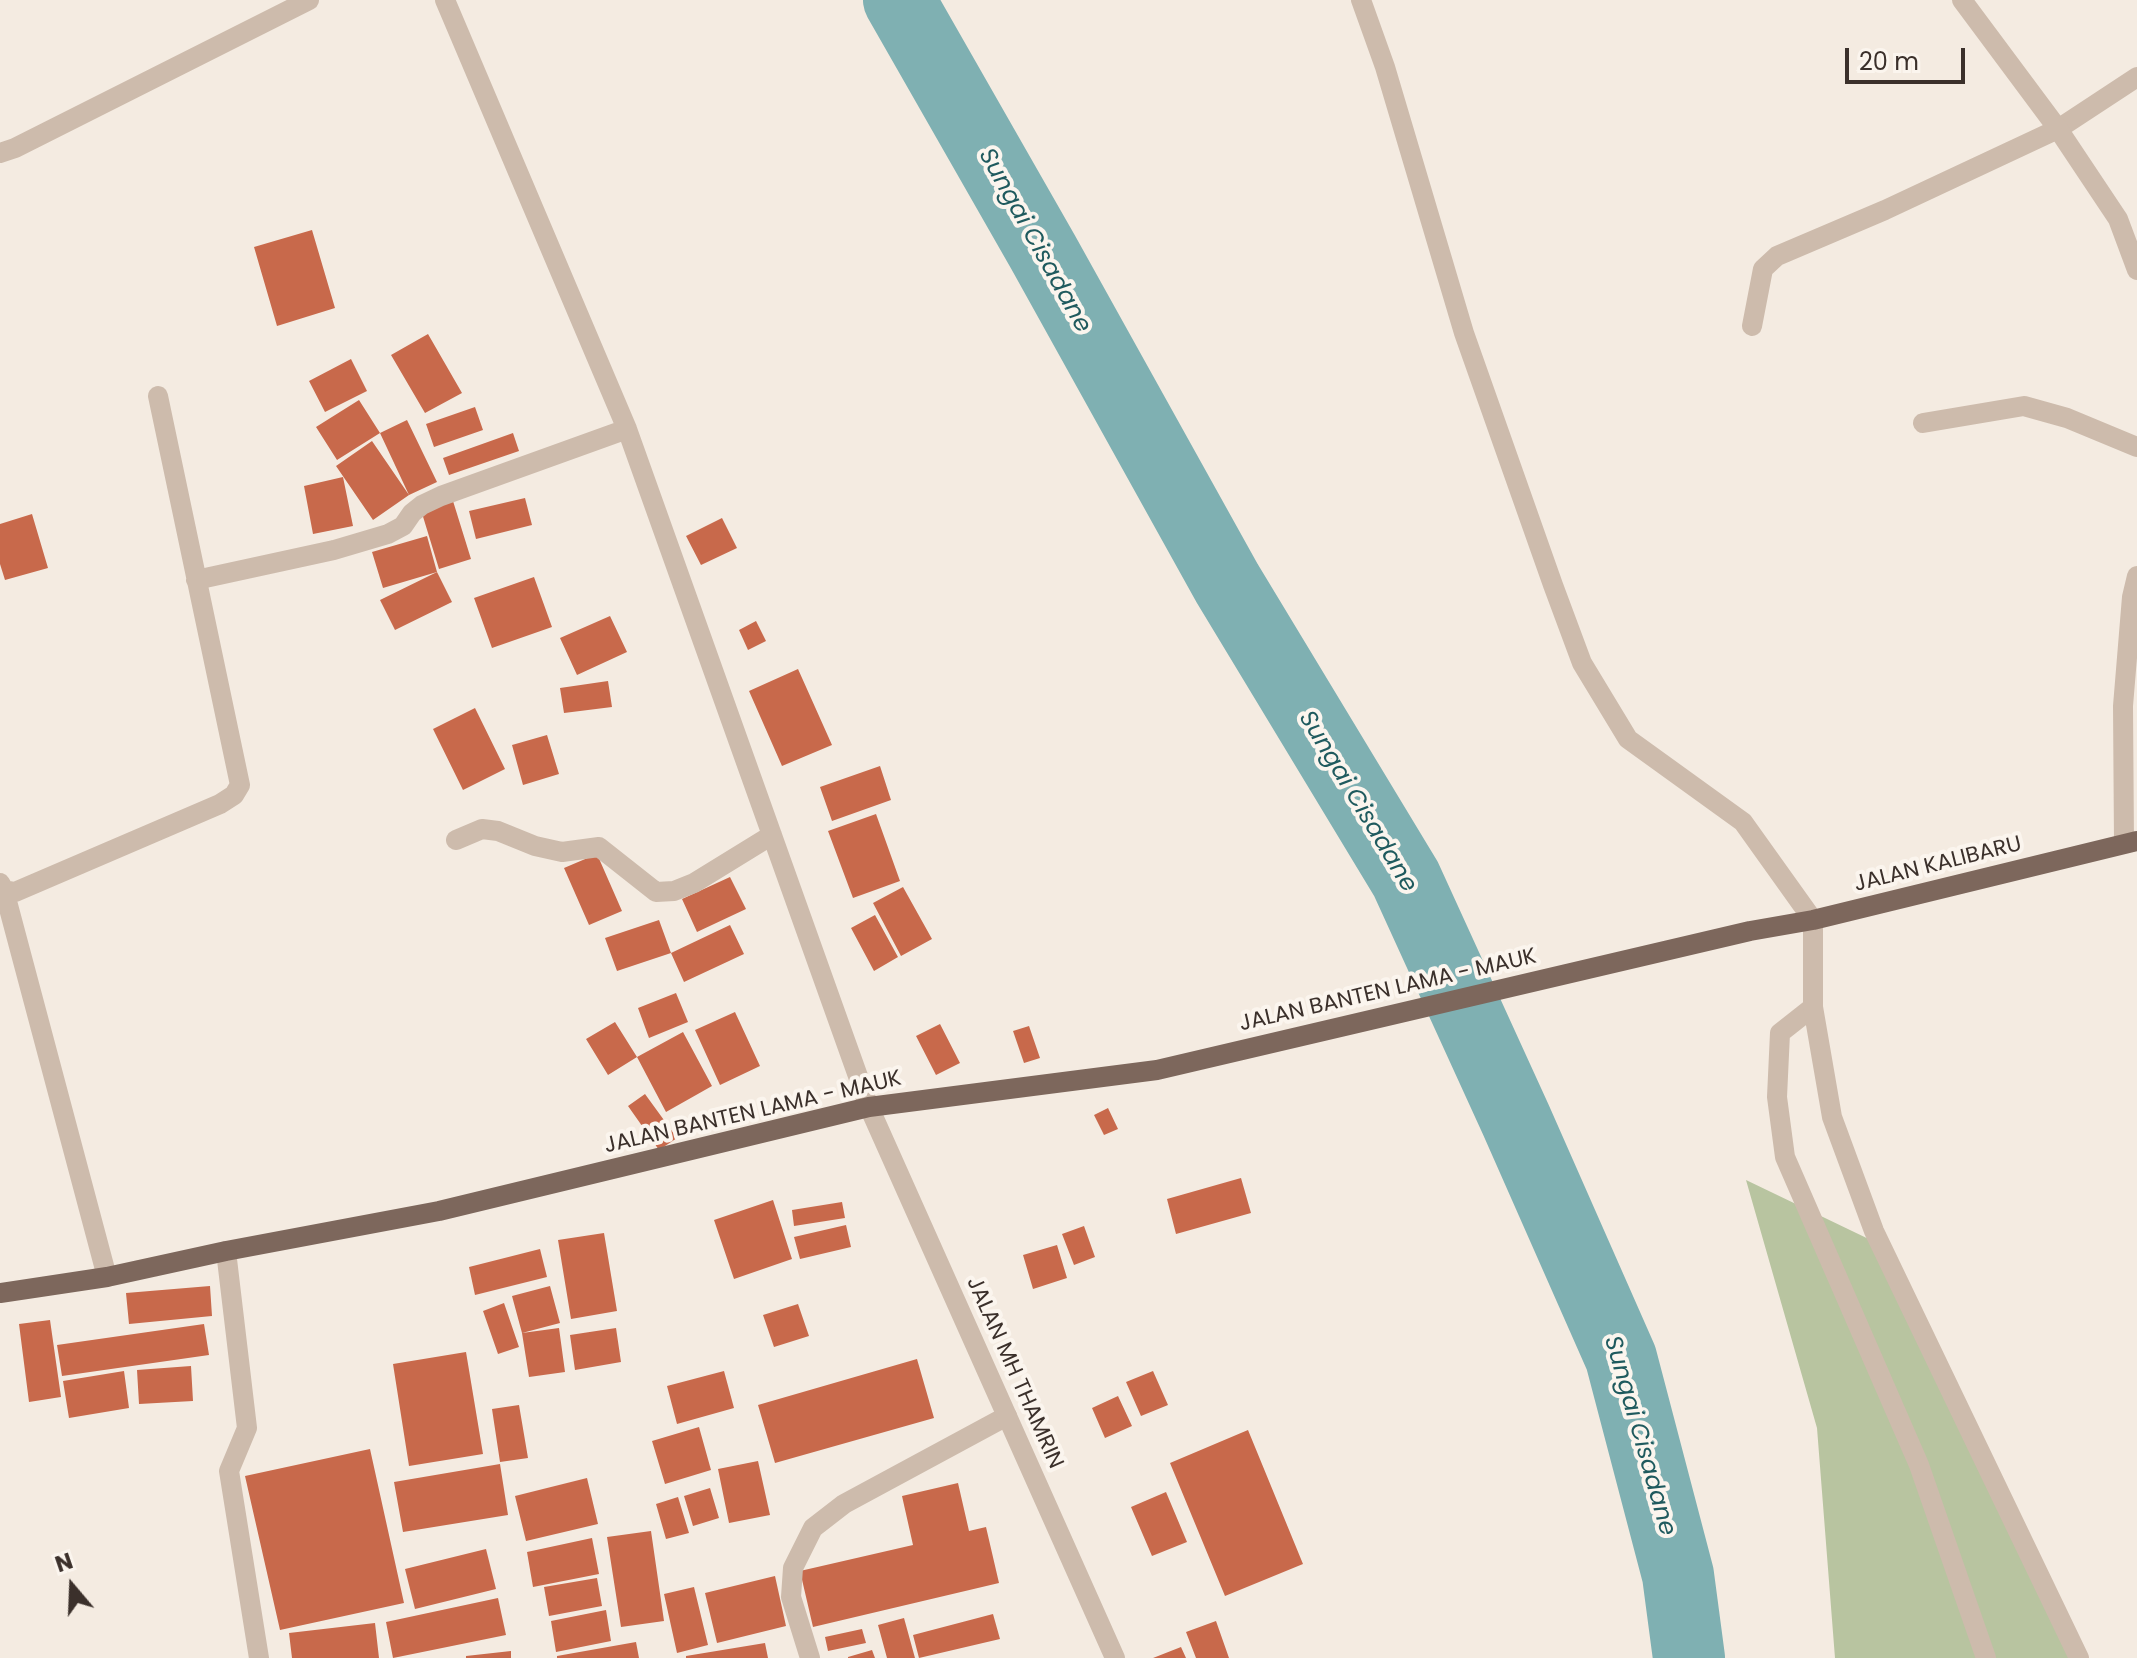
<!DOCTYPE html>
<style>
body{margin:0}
#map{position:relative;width:2137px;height:1658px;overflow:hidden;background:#f4ebe1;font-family:Poppins,sans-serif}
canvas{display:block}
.north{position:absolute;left:32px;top:1546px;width:80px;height:80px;-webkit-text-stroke:6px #fbf5ee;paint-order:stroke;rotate:341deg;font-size:22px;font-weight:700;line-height:32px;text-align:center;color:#3b302b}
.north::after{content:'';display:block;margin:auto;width:28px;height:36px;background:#3b302b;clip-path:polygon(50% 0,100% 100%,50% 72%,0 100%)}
.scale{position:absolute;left:1845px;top:48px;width:120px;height:36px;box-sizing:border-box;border:4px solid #3b302b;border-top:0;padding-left:10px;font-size:24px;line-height:28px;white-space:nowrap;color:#3b302b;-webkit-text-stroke:6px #fbf5ee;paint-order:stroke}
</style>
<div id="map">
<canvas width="2137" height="1658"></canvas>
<div class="north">N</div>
<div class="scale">20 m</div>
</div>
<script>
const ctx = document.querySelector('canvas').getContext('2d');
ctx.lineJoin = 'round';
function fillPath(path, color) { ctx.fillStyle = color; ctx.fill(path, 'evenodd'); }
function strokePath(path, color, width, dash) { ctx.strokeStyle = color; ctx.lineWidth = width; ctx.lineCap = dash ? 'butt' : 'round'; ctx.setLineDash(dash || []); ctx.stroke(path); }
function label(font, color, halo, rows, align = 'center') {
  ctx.font = font + ' Poppins,sans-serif'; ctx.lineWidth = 8; ctx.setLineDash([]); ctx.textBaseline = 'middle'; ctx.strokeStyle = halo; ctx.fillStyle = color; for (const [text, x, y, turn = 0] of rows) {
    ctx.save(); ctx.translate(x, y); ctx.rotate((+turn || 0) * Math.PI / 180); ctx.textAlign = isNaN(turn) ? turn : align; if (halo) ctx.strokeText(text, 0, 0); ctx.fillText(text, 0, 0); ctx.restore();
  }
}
const green = new Path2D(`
 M1746 1180 1877 1243 2072 1658H1835L1817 1428Z`);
const river = new Path2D(`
 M899 0 1043 252 1227 583 1406 879 1516 1120 1621 1358 1678 1575 1689 1658`);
const building = new Path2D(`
 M312 230 335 308 277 326 254 247Z
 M428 334 462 393 425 413 391 355Z
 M351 359 367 391 325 412 309 381Z
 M359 400 380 433 407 420 437 482 409 495 380 433 337 460 316 427Z
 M475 407 483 430 434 447 426 424Z
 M513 433 519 451 449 475 443 458Z
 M372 441 409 495 373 520 336 466Z
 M343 477 353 526 313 534 304 486Z
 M525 498 532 525 476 539 469 511Z
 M453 501 471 559 439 569 421 510Z
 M32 514 48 568 5 580 0 564V524Z
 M722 518 737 548 701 565 686 536Z
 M427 536 437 572 383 588 372 552Z
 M437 572 452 602 395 630 380 600Z
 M534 577 552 627 492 648 474 598Z
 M610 616 627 652 577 675 560 638Z
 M756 621 766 641 748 650 739 630Z
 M798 669 832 745 782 766 749 691Z
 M608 681 612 707 564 713 560 688Z
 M475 708 505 769 463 790 433 729Z
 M547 735 559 774 523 785 512 745Z
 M880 766 891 800 832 821 820 787Z
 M876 814 900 881 853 898 828 831Z
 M597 854 622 911 589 925 564 868Z
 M730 877 746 909 697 932 682 899Z
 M903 887 932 939 901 956 873 903Z
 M875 915 898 957 874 971 851 928Z
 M659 920 671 953 617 971 605 938Z
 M730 925 744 954 684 982 671 953Z
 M676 993 688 1022 649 1038 638 1008Z
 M735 1012 760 1066 720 1085 695 1030Z
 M615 1022 637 1057 608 1075 586 1039Z
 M940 1024 960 1063 936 1075 916 1036Z
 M1029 1026 1040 1058 1024 1063 1013 1031Z
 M683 1032 712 1086 666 1112 637 1057Z
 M645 1094 677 1138 659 1150 628 1106Z
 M1108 1108 1118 1129 1104 1135 1094 1115Z
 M1241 1178 1251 1213 1176 1234 1167 1199Z
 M773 1200 792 1259 734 1279 714 1220Z
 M842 1202 845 1218 794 1226 792 1210Z
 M846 1225 851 1247 800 1259 794 1237Z
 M1084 1226 1095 1257 1074 1265 1062 1234Z
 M604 1233 617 1311 571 1319 558 1240Z
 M1057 1245 1067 1278 1033 1289 1023 1255Z
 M540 1249 547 1277 475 1295 469 1267Z
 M210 1286 212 1316 129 1324 126 1293Z
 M550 1286 560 1323 522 1333 512 1296Z
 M504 1303 519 1347 498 1354 483 1311Z
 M798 1304 809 1336 774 1347 763 1315Z
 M50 1320 61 1397 29 1402 19 1324Z
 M204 1324 209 1355 62 1376 57 1345Z
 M559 1328 565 1372 529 1377 522 1333Z
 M616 1328 621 1362 575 1370 570 1335Z
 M466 1352 483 1454 409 1466 393 1364Z
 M917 1359 934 1418 775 1463 758 1405Z
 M191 1366 193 1401 139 1404 137 1370Z
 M124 1371 129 1408 69 1418 63 1381Z
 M724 1371 734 1408 677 1424 667 1386Z
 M1153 1371 1168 1405 1141 1416 1126 1382Z
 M1118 1396 1132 1426 1105 1438 1092 1408Z
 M519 1405 528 1458 500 1462 492 1409Z
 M699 1427 711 1470 665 1484 652 1441Z
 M1248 1430 1303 1564 1225 1596 1170 1463Z
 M370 1449 404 1603 280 1630 245 1476Z
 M758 1461 770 1515 729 1523 718 1469Z
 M500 1464 508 1515 403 1532 394 1482Z
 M587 1478 598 1524 526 1541 515 1496Z
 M958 1483 969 1531 986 1527 999 1583 813 1627 800 1571 913 1545 902 1496Z
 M710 1488 719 1518 693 1526 684 1496Z
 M1166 1492 1187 1542 1152 1556 1131 1507Z
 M678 1497 689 1533 666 1539 656 1504Z
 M651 1531 664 1621 621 1627 607 1537Z
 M592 1538 599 1574 533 1587 527 1552Z
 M486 1549 496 1589 415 1609 405 1569Z
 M775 1576 786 1626 717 1643 705 1593Z
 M597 1578 602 1606 549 1616 544 1587Z
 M694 1587 708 1645 677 1653 664 1594Z
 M498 1598 506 1635 393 1658 386 1622Z
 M606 1610 611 1641 556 1652 551 1621Z
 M993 1614 1000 1639 919 1658 913 1635Z
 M904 1618 915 1658H887L878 1625Z
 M1216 1621 1229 1658H1196L1186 1632Z
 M375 1623 379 1658H292L289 1633Z
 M862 1629 866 1643 828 1651 825 1637Z
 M636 1642 639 1658H557V1656Z
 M765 1643 768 1658H686V1656Z
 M1181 1647 1186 1658H1153Z
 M872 1650 875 1658H848V1657Z
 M511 1651V1658H466V1656Z`);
const service = new Path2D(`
 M2058 129 2137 77
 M1813 1007 1780 1033 1777 1097 1785 1157 1919 1465 1986 1658
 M226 1251 247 1428 229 1471 259 1658`);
const minor = new Path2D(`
 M445 0 627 429 869 1107
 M1361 0 1385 67 1464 333 1553 585 1582 663 1628 739 1743 822 1813 920V1007L1832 1117 1874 1231 2079 1658
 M1962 0 2058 129 2118 219 2137 270
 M0 153 15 148 309 0
 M1752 326 1763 269 1777 256 1885 210 2058 129
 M1923 423 2024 406 2067 418 2137 447
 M196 580 334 550 388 534 403 526 412 513 422 505 441 496 627 429
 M456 840 482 829 498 831 535 846 562 852 599 847 656 892 674 891 694 883 772 835
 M2124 843 2123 706 2132 597 2137 576
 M0 883 4 890 15 892 220 804 234 795 240 785 158 396
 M4 890 107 1277
 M810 1658 791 1597 793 1568 813 1528 844 1504 1007 1416`);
const tertiary = new Path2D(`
 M869 1107 1115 1658`);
const primary = new Path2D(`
 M0 1293 107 1277 226 1251 439 1211 869 1107 1157 1070 1750 931 1813 920 2137 841`);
const streetNames = [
 ["JALAN KALIBARU",1938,865,-14],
 ["JALAN BANTEN LAMA - MAUK",1388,991,-13],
 ["JALAN BANTEN LAMA - MAUK",753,1113,-13],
 ["JALAN MH THAMRIN",1014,1373,66]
];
const waterNames = [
 ["Sungai Cisadane",1034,241,61],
 ["Sungai Cisadane",1357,802,59],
 ["Sungai Cisadane",1639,1436,74]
];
fillPath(green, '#b8c4a0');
strokePath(river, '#7fb0b2', 72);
fillPath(building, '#c8694b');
strokePath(service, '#cdbbac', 20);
strokePath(minor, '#cdbbac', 20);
strokePath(tertiary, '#cdbbac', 20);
strokePath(primary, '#7d675c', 20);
label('22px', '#3b302b', '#fbf5ee', streetNames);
label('italic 24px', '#1f5a5e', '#fbf5ee', waterNames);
</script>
